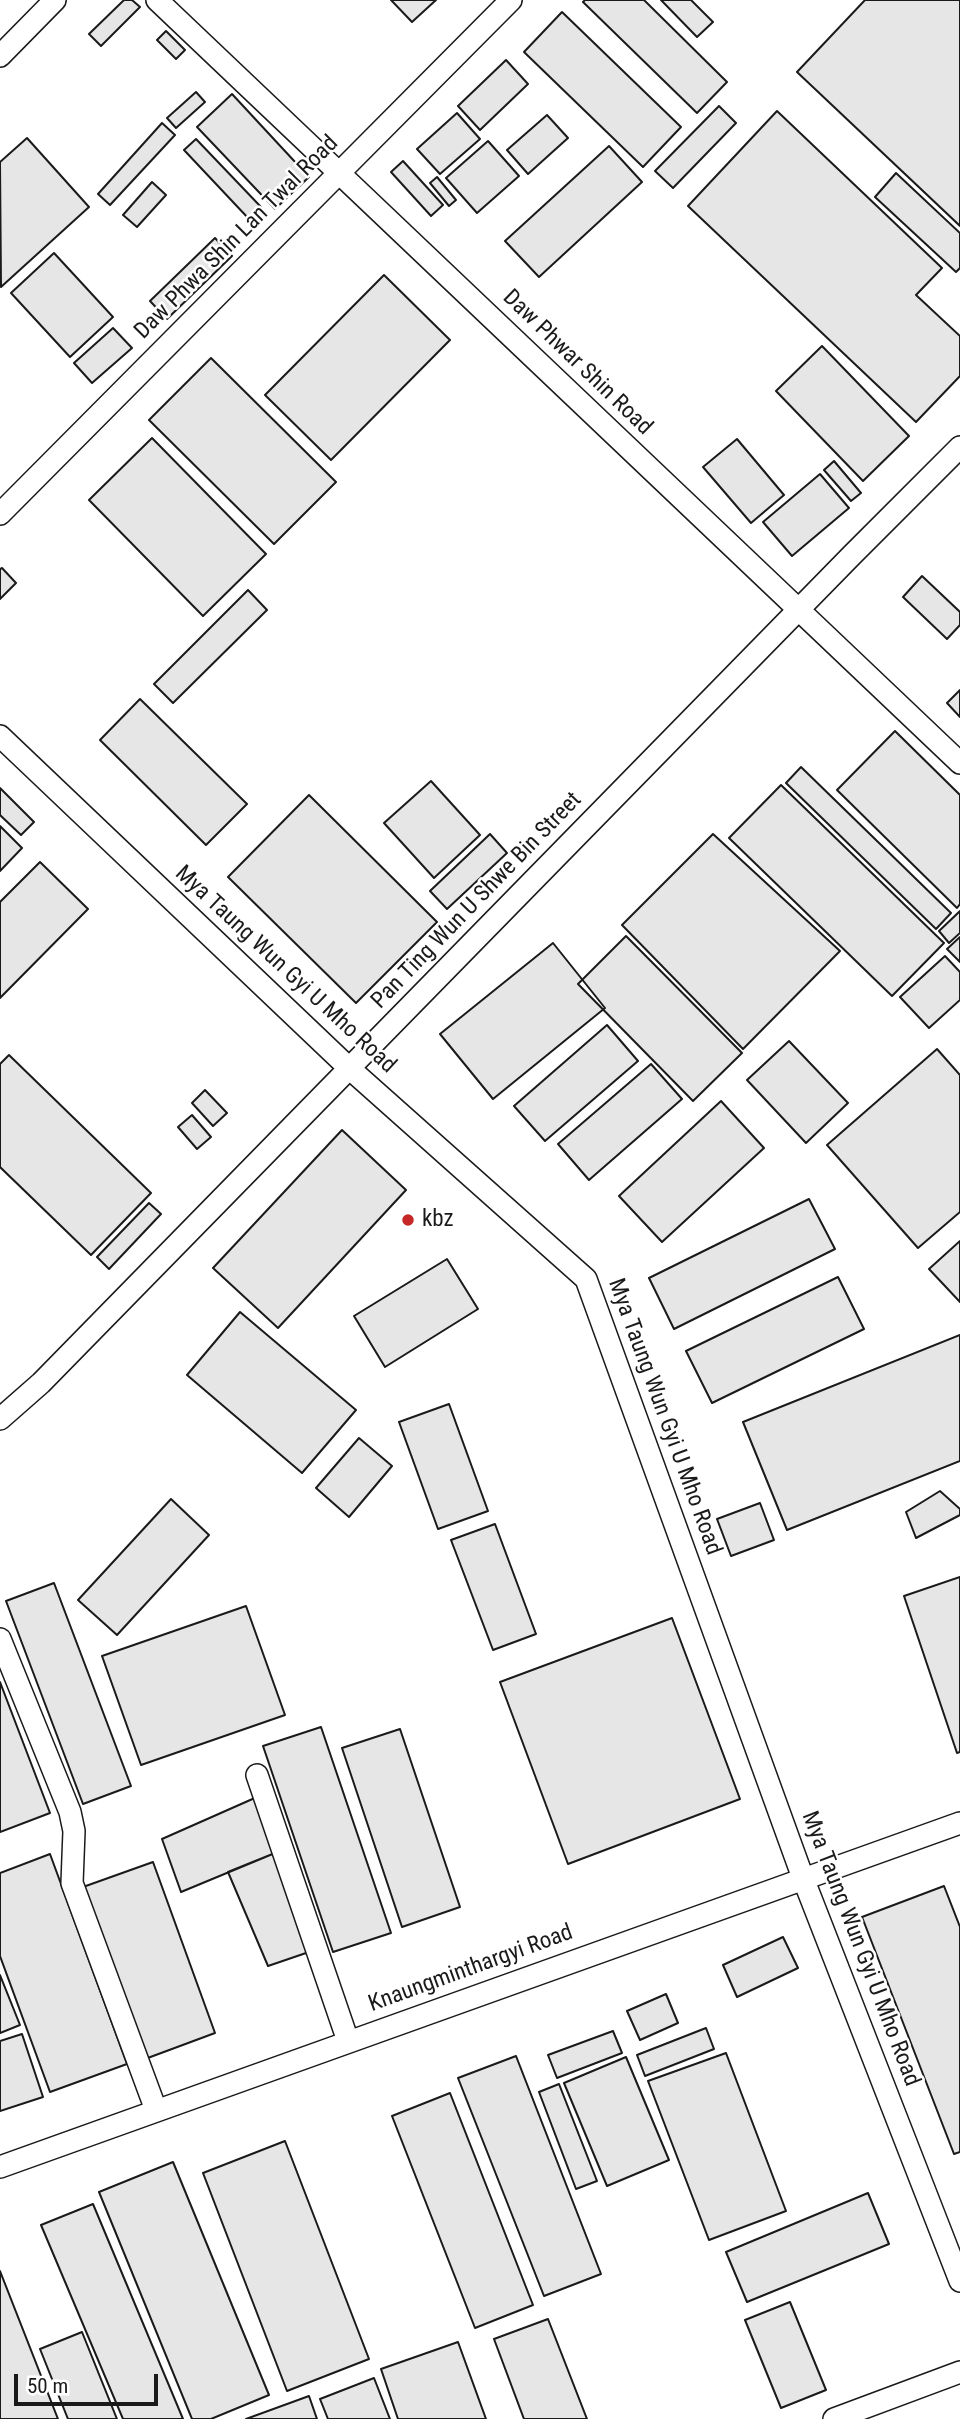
<!DOCTYPE html>
<style>
body{margin:0}
#map{position:relative;width:960px;height:2419px;overflow:hidden;background:#fff;font-family:"Roboto Condensed",sans-serif}
canvas{display:block}
.scale{position:absolute;left:14px;top:2374px;width:144px;height:32px;box-sizing:border-box;border:4px solid #1a1a1a;border-top:0;padding-left:9px;font-size:21px;line-height:24px;white-space:nowrap;color:#1a1a1a;-webkit-text-stroke:5px #fff;paint-order:stroke}
</style>
<div id="map">
<canvas width="960" height="2419"></canvas>
<div class="scale">50 m</div>
</div>
<script>
const ctx = document.querySelector('canvas').getContext('2d');
ctx.lineJoin = 'round';
function fillPath(path, color) { ctx.fillStyle = color; ctx.fill(path, 'evenodd'); }
function strokePath(path, color, width, dash) { ctx.strokeStyle = color; ctx.lineWidth = width; ctx.lineCap = dash ? 'butt' : 'round'; ctx.setLineDash(dash || []); ctx.stroke(path); }
function label(font, color, halo, rows, align = 'center') {
  ctx.font = font + ' "Roboto Condensed",sans-serif'; ctx.lineWidth = 5; ctx.setLineDash([]); ctx.textBaseline = 'middle'; ctx.strokeStyle = halo; ctx.fillStyle = color; for (const [text, x, y, turn = 0] of rows) {
    ctx.save(); ctx.translate(x, y); ctx.rotate((+turn || 0) * Math.PI / 180); ctx.textAlign = isNaN(turn) ? turn : align; if (halo) ctx.strokeText(text, 0, 0); ctx.fillText(text, 0, 0); ctx.restore();
  }
}
const building = new Path2D(`
 M124 0H132L140 7 101 46 89 34Z
 M391 0H436L412 22Z
 M585 0H644L727 82 697 113 583 2Z
 M661 0H691L713 22 697 37Z
 M865 0H960V226L797 72Z
 M562 12 681 127 643 167 524 52Z
 M166 31 185 50 176 59 157 40Z
 M506 60 528 84 480 130 458 106Z
 M196 92 205 102 176 128 167 118Z
 M232 94 309 177 275 209 197 127Z
 M719 106 736 123 673 188 655 171Z
 M777 111 942 268 916 295 960 336V376L916 422 688 206Z
 M457 113 480 139 440 174 417 149Z
 M547 115 568 138 528 174 507 150Z
 M162 123 175 135 110 205 98 194Z
 M27 138 89 207 1 287 0 162Z
 M196 139 261 207 249 219 184 150Z
 M488 141 519 176 477 213 446 178Z
 M609 146 642 182 539 277 505 241Z
 M403 161 443 205 431 216 391 172Z
 M896 173 960 233V268L956 272 875 197Z
 M437 177 456 200 449 206 430 183Z
 M152 182 166 195 137 227 123 215Z
 M215 238 232 256 167 319 150 301Z
 M54 253 113 317 70 357 11 293Z
 M384 275 450 340 331 460 265 395Z
 M113 328 132 348 92 383 74 363Z
 M822 346 909 436 863 481 776 391Z
 M211 358 336 482 274 544 149 420Z
 M152 438 266 554 203 616 89 500Z
 M737 439 784 495 751 523 703 467Z
 M834 461 861 493 851 501 824 470Z
 M820 474 849 508 792 556 763 522Z
 M2 568 16 583 0 599V569Z
 M922 576 960 612V625L947 639 903 597Z
 M248 590 267 610 173 703 154 684Z
 M960 690V717L947 703Z
 M140 699 247 804 206 845 100 740Z
 M895 731 960 795V904L957 908 837 790Z
 M801 767 951 913 936 929 786 783Z
 M431 781 480 835 434 878 384 823Z
 M781 785 944 943 892 996 729 838Z
 M0 788 34 822 21 835 0 815Z
 M309 795 437 922 356 1003 228 877Z
 M0 826 22 848 0 871Z
 M490 834 507 853 447 909 430 891Z
 M713 834 840 951 743 1049 622 925Z
 M40 862 88 909 0 998V902Z
 M960 911V933L949 943 939 931Z
 M626 936 742 1053 693 1101 578 984Z
 M960 937V962L947 949Z
 M553 943 605 1008 493 1099 440 1034Z
 M945 956 960 972V1000L929 1028 900 997Z
 M607 1025 638 1061 545 1141 514 1106Z
 M789 1041 848 1103 806 1143 747 1080Z
 M937 1049 960 1075V1212L918 1248 827 1145Z
 M9 1055 151 1193 91 1255 0 1167V1064Z
 M651 1064 682 1099 589 1180 558 1144Z
 M205 1090 227 1113 213 1126 192 1103Z
 M721 1101 764 1148 662 1242 619 1196Z
 M192 1115 211 1137 197 1149 178 1127Z
 M342 1130 406 1190 278 1328 213 1268Z
 M809 1199 835 1249 674 1329 649 1278Z
 M149 1203 161 1214 109 1269 97 1257Z
 M960 1241V1302L929 1269Z
 M447 1259 478 1309 385 1367 354 1316Z
 M838 1277 864 1329 712 1403 686 1351Z
 M240 1312 356 1410 302 1473 187 1375Z
 M960 1335V1461L787 1530 743 1422Z
 M449 1404 488 1511 438 1529 399 1422Z
 M359 1438 392 1466 349 1517 316 1488Z
 M940 1491 960 1509V1515L916 1538 906 1512Z
 M171 1499 209 1535 117 1635 78 1600Z
 M760 1503 774 1540 731 1556 717 1519Z
 M495 1524 536 1634 493 1650 451 1540Z
 M960 1577V1752L957 1753 904 1596Z
 M54 1583 131 1786 83 1804 6 1601Z
 M246 1606 285 1715 141 1765 102 1656Z
 M672 1618 740 1799 568 1864 500 1682Z
 M0 1682 50 1813 0 1832Z
 M321 1727 391 1933 333 1952 263 1746Z
 M400 1729 460 1907 402 1927 342 1748Z
 M257 1797 275 1853 181 1892 162 1839Z
 M275 1853 309 1952 268 1966 228 1872Z
 M50 1854 127 2064 50 2092 0 1956V1873Z
 M153 1862 215 2033 145 2059 83 1887Z
 M944 1886 960 1927V2152L954 2154 862 1917Z
 M783 1937 798 1968 737 1997 723 1965Z
 M0 1975 20 2025 0 2033Z
 M666 1994 678 2023 640 2040 627 2011Z
 M706 2028 714 2049 645 2076 637 2055Z
 M613 2031 622 2053 557 2078 548 2055Z
 M22 2034 43 2097 0 2111V2041Z
 M726 2053 786 2211 709 2240 648 2081Z
 M516 2056 601 2274 544 2296 458 2078Z
 M626 2057 669 2160 607 2186 564 2083Z
 M559 2084 597 2181 576 2189 539 2092Z
 M450 2093 533 2305 475 2328 392 2116Z
 M285 2141 369 2359 287 2391 203 2173Z
 M173 2162 269 2395 211 2419H192L99 2192Z
 M868 2193 889 2244 747 2302 726 2252Z
 M93 2204 183 2419H123L41 2225Z
 M0 2271 58 2419H0Z
 M790 2302 826 2390 781 2408 745 2320Z
 M548 2319 587 2419H524L494 2339Z
 M82 2332 117 2419H68L40 2349Z
 M458 2342 486 2419H398L381 2369Z
 M374 2378 390 2419H328L320 2399Z
 M309 2396 317 2419H246Z`);
const minor = new Path2D(`
 M157 0 960 763
 M0 56 55 0
 M0 514 511 0
 M0 736 349 1068 586 1279 803 1878 960 2281
 M0 1419 41 1383 852 555 960 447
 M0 1639 70 1812 74 1831 72 1883 156 2110
 M257 1775 348 2041
 M0 2167 960 1823
 M834 2419 960 2372`);
const markers = [
 [408,1220,7,"#c62828"]
];
const streetNames = [
 ["Daw Phwa Shin Lan Twal Road",237,238,-45],
 ["Daw Phwar Shin Road",577,363,44],
 ["Pan Ting Wun U Shwe Bin Street",477,901,-46],
 ["Mya Taung Wun Gyi U Mho Road",285,970,43],
 ["Mya Taung Wun Gyi U Mho Road",664,1417,70],
 ["Mya Taung Wun Gyi U Mho Road",860,1949,69],
 ["Knaungminthargyi Road",471,1969,-20]
];
const poiNames = [
 ["kbz",422,1220]
];
fillPath(building, '#e6e6e6');
strokePath(building, '#1a1a1a', 2);
strokePath(minor, '#1a1a1a', 24);
strokePath(minor, '#fff', 21);
for (const [x, y, r, color] of markers) { const dot = new Path2D(); dot.arc(x, y, r, 0, 2 * Math.PI); ctx.fillStyle = color; ctx.fill(dot); strokePath(dot, '#fff', 2.5); }
label('23px', '#1a1a1a', '#fff', streetNames);
label('23px', '#1a1a1a', '#fff', poiNames, 'left');
</script>
